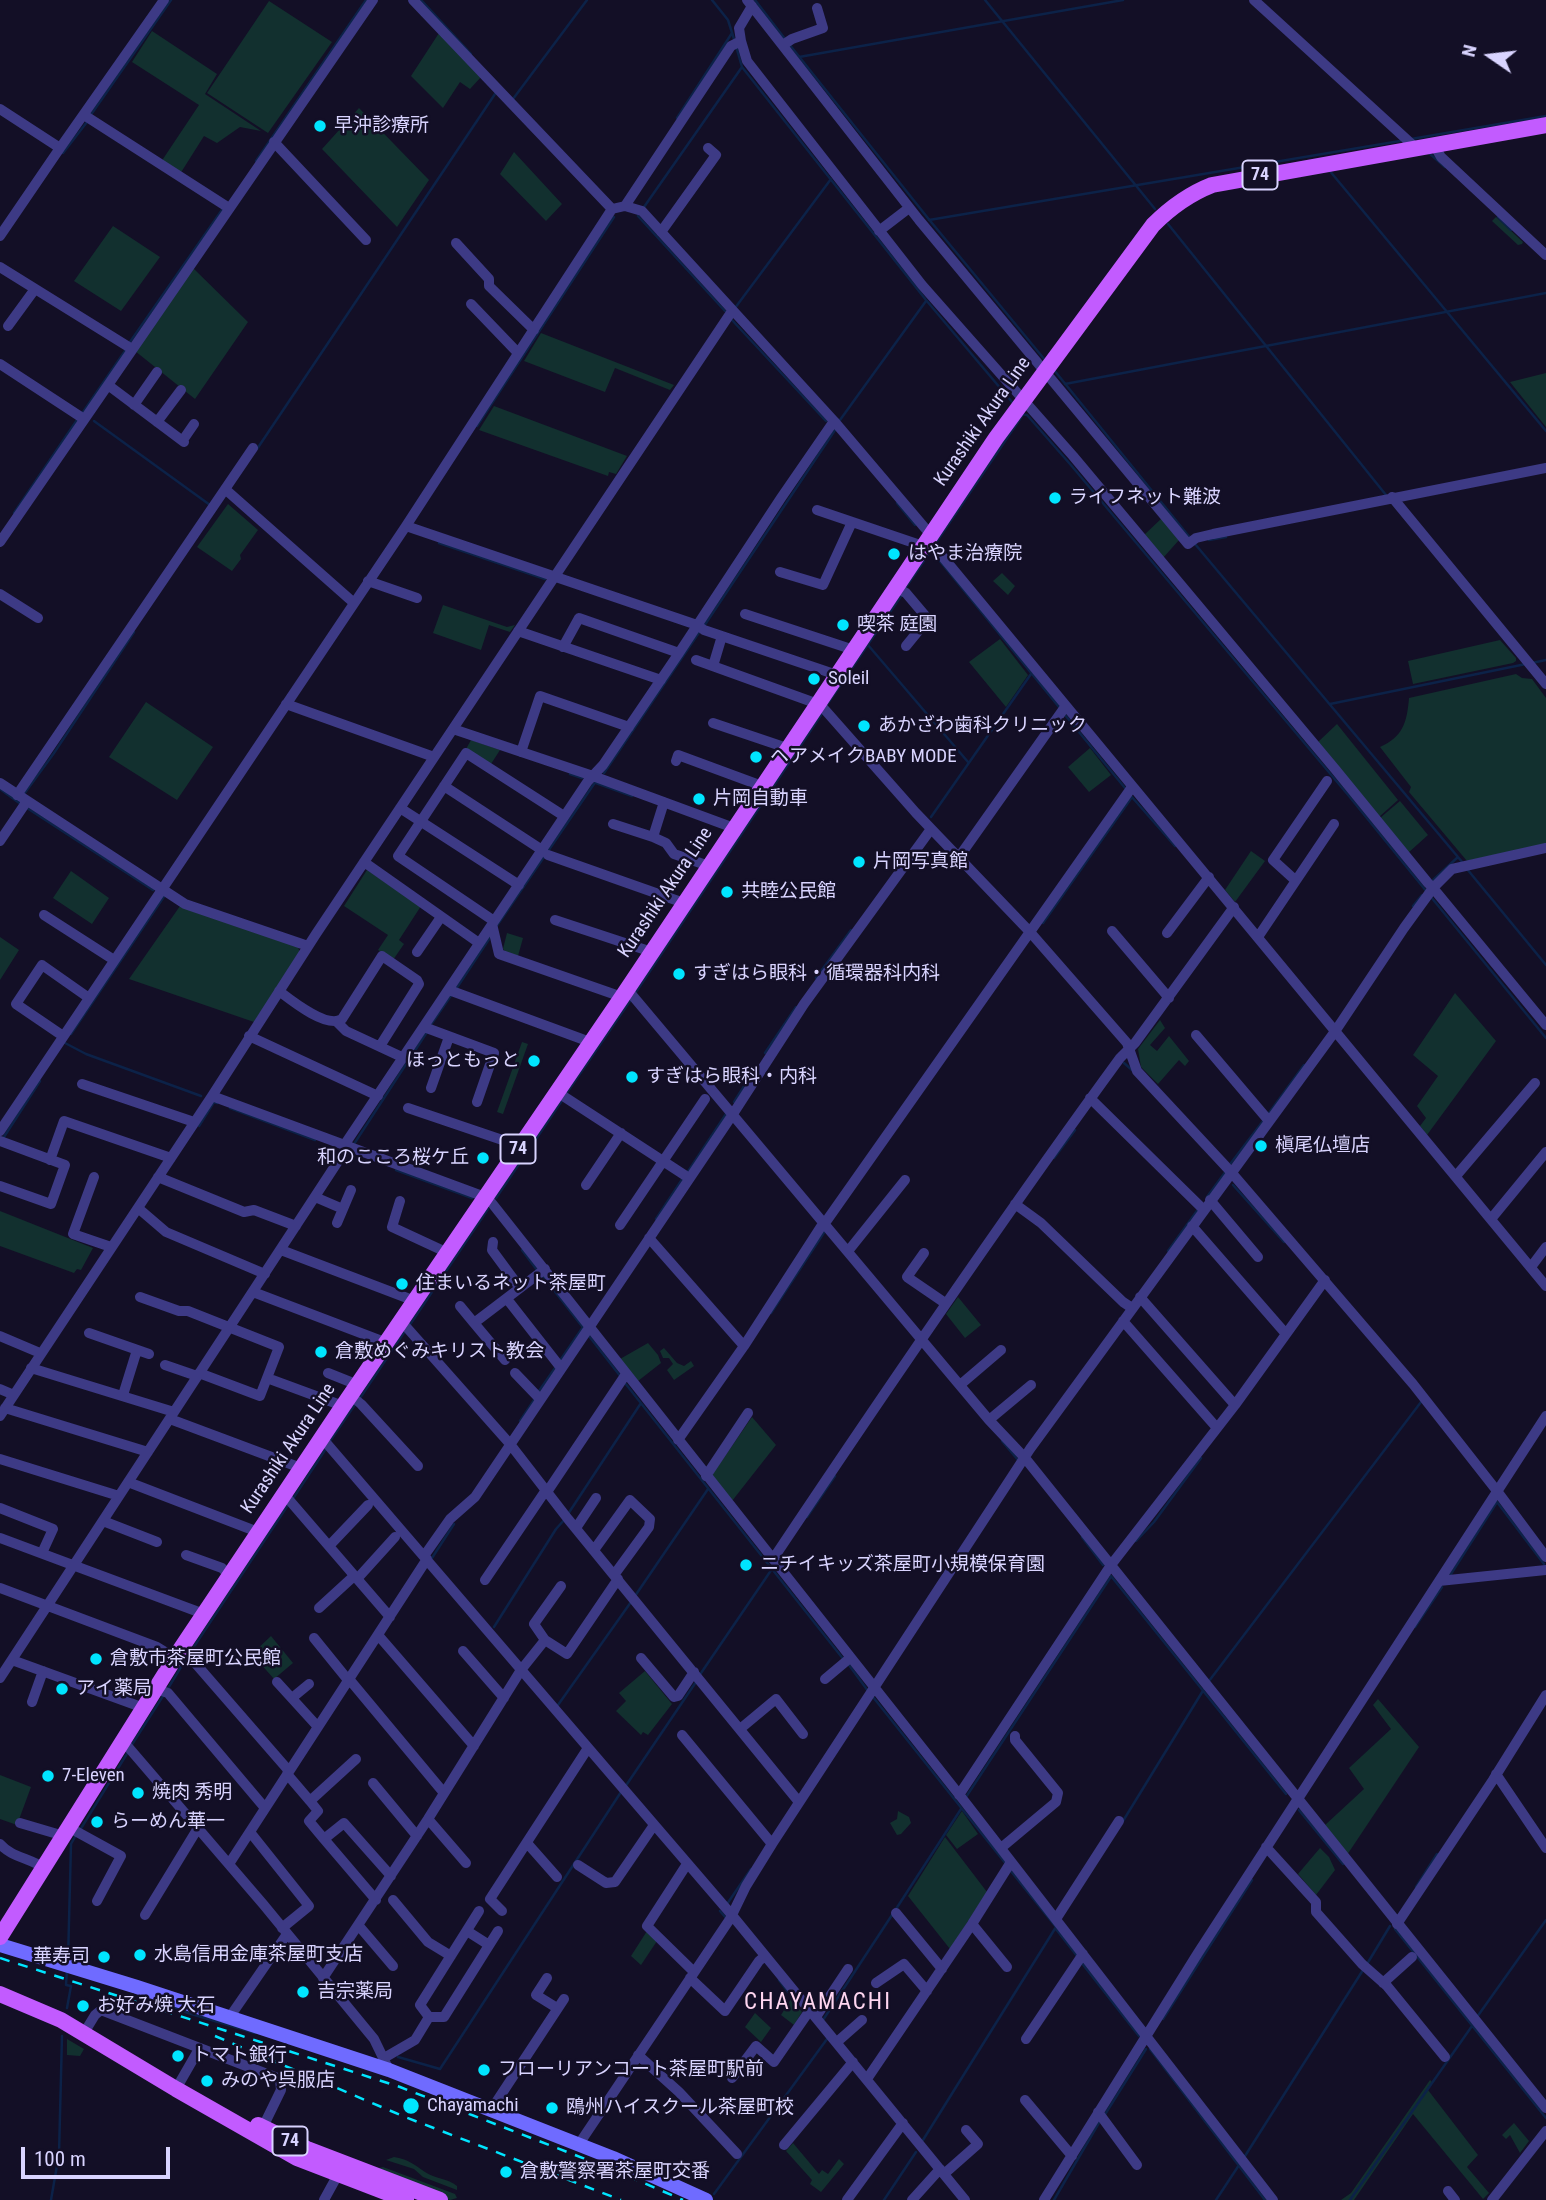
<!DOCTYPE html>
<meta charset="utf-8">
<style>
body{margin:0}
#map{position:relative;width:1546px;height:2200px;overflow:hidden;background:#130f26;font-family:"Roboto Condensed",sans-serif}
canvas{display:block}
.north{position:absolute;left:1455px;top:21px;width:70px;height:70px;-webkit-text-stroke:5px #130f26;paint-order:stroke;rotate:284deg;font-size:19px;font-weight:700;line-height:28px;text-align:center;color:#d9d4ff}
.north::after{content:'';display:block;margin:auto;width:24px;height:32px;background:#d9d4ff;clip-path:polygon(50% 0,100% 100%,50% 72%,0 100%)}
.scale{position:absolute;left:21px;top:2147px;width:149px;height:32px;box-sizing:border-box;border:4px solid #d9d4ff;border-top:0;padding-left:9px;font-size:21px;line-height:24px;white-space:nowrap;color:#d9d4ff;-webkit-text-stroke:5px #130f26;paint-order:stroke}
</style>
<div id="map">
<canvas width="1546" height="2200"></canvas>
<div class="north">N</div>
<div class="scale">100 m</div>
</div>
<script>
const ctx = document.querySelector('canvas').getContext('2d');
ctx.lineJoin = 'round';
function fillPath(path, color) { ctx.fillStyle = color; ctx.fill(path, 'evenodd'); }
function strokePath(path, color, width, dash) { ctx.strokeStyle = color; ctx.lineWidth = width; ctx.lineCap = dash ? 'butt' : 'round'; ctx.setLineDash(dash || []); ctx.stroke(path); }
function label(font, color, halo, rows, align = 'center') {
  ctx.font = font + ' "Roboto Condensed","Noto Sans JP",sans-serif'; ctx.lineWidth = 5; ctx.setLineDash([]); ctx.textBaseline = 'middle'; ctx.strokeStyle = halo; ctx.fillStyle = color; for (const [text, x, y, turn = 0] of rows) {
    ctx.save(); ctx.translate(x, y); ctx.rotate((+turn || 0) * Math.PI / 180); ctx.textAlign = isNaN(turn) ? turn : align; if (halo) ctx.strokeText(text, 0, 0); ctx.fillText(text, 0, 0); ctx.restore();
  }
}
const green = new Path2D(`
 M269 1 332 42 268 133 207 93Z
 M152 31 217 74 205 94 261 131 240 127 217 143 204 136 180 174 161 162 199 105 132 62Z
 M439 33 481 77 470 89 460 82 443 108 411 76Z
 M359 108 429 180 397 227 322 149Z
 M514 152 562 204 546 221 500 174Z
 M1496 217 1523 242 1522 244 1518 245 1492 221Z
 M113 226 160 257 121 311 74 281Z
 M193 268 248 322 195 399 135 351Z
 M541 333 674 385 670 390 615 368 605 392 524 361Z
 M1546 373V427L1510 382Z
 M494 406 627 456 616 474 609 472 608 476 479 430Z
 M228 504 258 530 240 555 241 559 232 571 197 547Z
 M1162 518 1179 540 1163 558 1143 536Z
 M1002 573 1015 586 1008 595 993 581Z
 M443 605 507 627 515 625 510 632 489 625 481 650 433 633Z
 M1000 639 1028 675 1006 707 969 662Z
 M1500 640 1516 658V661L1513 663 1413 684 1408 661Z
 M1516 674 1522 678 1532 679 1546 698V844L1467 861 1409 792 1411 787 1380 747C1403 737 1407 722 1409 698Z
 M146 702 213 747 177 800 109 757Z
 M1337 724 1398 800 1379 817 1318 742Z
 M471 740 500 750 491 764 466 749Z
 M1090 748 1111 775 1089 792 1068 767Z
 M1400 801 1428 835 1408 853 1380 818Z
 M1251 851 1265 861 1235 902 1225 890Z
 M367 870 421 906 399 940 404 944 393 960 378 950 388 935 344 906Z
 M71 871 109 898 92 924 53 898Z
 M180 906 298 947 300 953 254 1022 129 979Z
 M507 933 523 938 518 956 507 953 503 949Z
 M0 937 19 950 0 980Z
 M1455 993 1496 1041 1427 1135 1420 1126 1426 1118 1417 1106 1438 1076 1413 1055Z
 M1160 1020 1165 1028 1150 1045 1157 1051 1169 1036 1189 1061 1185 1066 1179 1060 1158 1084 1141 1067 1138 1049Z
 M522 1042 528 1044 503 1114 497 1112Z
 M0 1211 93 1248 81 1270 77 1269 74 1273 0 1246Z
 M958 1297 981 1325 965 1338 946 1314Z
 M648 1343 658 1355 661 1363 638 1381 620 1359Z
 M664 1348 677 1363 684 1366 691 1361 694 1366 674 1380 667 1370 673 1364 669 1358H663L660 1351Z
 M752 1417 776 1445 732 1501 712 1475Z
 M271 1636 293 1663 274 1679 252 1654Z
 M645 1671 672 1704 648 1735 643 1732 641 1735 616 1711 626 1701 619 1693Z
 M1378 1699 1419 1747 1347 1855 1324 1826 1364 1789 1349 1768 1391 1729 1373 1705Z
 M0 1775 31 1787 17 1825 0 1819Z
 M898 1811 909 1817 911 1823 901 1834 897 1835 890 1823 897 1819Z
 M962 1811 978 1834 957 1849 946 1835Z
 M945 1837 987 1892 950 1949 908 1896Z
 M1320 1848 1329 1857 1335 1870 1316 1895 1298 1874Z
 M647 1931 657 1941 641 1965 631 1956Z
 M791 1999 802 2012 794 2025 781 2015Z
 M755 2013 771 2028 761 2042 745 2027Z
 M67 2039 84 2049 80 2056 67 2055Z
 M1430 2080 1433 2083 1428 2090 1478 2155 1467 2167 1489 2193 1483 2199 1413 2114 1354 2200H1341L1351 2193Z
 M1514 2123 1529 2141 1520 2153 1510 2135 1506 2139 1502 2135Z
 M793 2143 819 2174 822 2170 828 2174 839 2159 844 2164 821 2192 810 2184 812 2180 786 2151Z
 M394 2157C408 2159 415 2165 425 2172 435 2179 448 2178 457 2186V2190L423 2177 414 2169 386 2160Z
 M383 2167 455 2194 457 2198 450 2200 380 2174 379 2168Z`);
const stream = new Path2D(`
 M421 0 471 54
 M712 0 728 20 734 39
 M755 0 785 39
 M985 0 1155 209
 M789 44 927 217 1045 360
 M736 46 742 67 926 300 1012 402
 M799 57 1123 0
 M513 99 587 0
 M90 116 171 0
 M677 118 732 33
 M1411 139 1546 116
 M63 153 87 122
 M1429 153 1445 167
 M256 161 366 0
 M1329 170 1546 431
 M644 207 742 67
 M638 216 725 311
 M1498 217 1511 230
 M929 220 1400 141
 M1168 224 1386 495
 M735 308 831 179
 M731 319 826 421
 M130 342 224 207
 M1054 370 1191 539
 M1065 384 1546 293
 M1020 414 1027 415 1070 464 1349 796 1427 892
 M81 415 127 348
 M840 420 926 301
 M94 421 210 505
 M477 426 614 217
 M257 449 497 91
 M897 503 915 525
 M14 513 77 420
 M1209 540 1226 537
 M439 543 545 579
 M935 544 1022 416
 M1195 544 1463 863
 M935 555 1059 707
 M904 590 932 549
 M704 626 835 430
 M868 645 968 762
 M1532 663 1546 660
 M1330 704 1526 664
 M826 706 901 596
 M1065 715 1125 788
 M604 773 700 631
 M570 774 582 778
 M596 783 632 796
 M0 789 22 805
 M24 794 54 753 134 632
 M1131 796 1175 846
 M27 808 153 890
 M931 817 1031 674
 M1467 869 1546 965
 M1432 881 1458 857
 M1431 897 1546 1038
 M1413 906 1422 895
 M1043 923 1132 797
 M496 927 596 781
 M816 978 851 930
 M456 989 491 936
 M636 992 823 712
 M430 1026 452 994
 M71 1034 165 895
 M65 1043 86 1054 201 1096
 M765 1053 796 1007
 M1124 1063 1132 1070
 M566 1094 630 1001
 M734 1102 753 1072
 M230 1108 315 1140
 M1269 1113 1304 1065
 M199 1126 214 1102 217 1103
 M2 1140 40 1081
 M354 1144 427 1032
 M1054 1158 1075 1130
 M1231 1163 1263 1121
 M396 1170 472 1198
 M687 1173 726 1114
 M1233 1185 1284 1242
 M1207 1197 1226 1171
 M496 1198 563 1099
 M656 1219 683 1178
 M522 1250 537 1270
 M1168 1251 1199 1208
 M542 1275 585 1330
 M771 1313 825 1231
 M409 1326 488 1209
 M589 1336 621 1377
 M559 1362 583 1327
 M625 1383 844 1660
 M539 1391 555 1368
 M360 1398 405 1331
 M520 1421 534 1400
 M330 1441 356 1403
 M1002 1441 1018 1460
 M292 1500 327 1447
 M1497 1502 1544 1564
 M568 1514 641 1403
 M807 1517 835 1476
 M1082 1537 1103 1565
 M1136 1541 1154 1522 1201 1458
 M432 1558 454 1524
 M1111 1576 1286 1794
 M1449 1577 1497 1502
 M635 1596 708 1489
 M494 1627 556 1529 565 1519
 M1415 1627 1442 1587
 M191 1651 288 1505
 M849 1665 868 1691
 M699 1676 774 1566
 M1209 1681 1421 1402
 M167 1690 187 1657
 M873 1697 1006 1864
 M558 1705 631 1602
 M131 1746 163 1696
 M625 1787 696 1682
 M966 1797 1110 1578
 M1299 1810 1343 1864
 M1123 1821 1204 1689
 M80 1830 128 1752
 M1010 1870 1056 1927
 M1416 1887 1437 1854
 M727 1904 751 1869
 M896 1909 961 1809
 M720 1911 726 1918
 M1056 1929 1077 1956
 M1395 1929 1546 2118
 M68 1960 71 1844 76 1835
 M1081 1962 1139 2036
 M1367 1964 1390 1926
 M779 1980 788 1992
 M165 2003 188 2013 255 2033
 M67 2008 71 1986 66 1985 67 1970
 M1477 2017 1546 1920
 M1163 2019 1252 1880
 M823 2020 892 1915
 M1150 2049 1265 2200
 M398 2057 440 2069 621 1792
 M1104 2116 1146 2049
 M923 2140 1056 1927
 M1245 2156 1363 1970
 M714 2194 827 2039
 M51 2200 59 2154 62 2036
 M884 2200 916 2152
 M1054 2200 1100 2121
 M1216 2200 1241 2162
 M1350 2200 1472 2026`);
const street = new Path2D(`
 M413 0 612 209
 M747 0 919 220 1188 544 1196 538 1213 534 1546 468
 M1254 0 1416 148
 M741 41 739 28 752 6
 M783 45 792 39 823 28 817 8
 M0 109 60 148 164 0
 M84 115 229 208
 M274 142 366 240
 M1434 145 1441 157 1546 255
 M625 206 731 46 741 41 747 61 922 285 1073 456 1335 769 1428 883 1433 888 1452 869 1546 848
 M879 231 909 208
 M661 232 716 155 708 148
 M0 236 60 148
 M456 243 489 279V286L534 330
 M0 267 132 349
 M471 304 518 353
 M8 326 35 289
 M0 364 84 419
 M108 385 184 442
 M134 405 157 372
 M157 422 181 390
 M183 440 194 424
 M225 489 354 603
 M1392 497 1546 684
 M817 510 923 546
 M406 526 697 625 704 630 837 675
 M928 539 1546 1286
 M0 542 373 0
 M780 572 823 585 852 522
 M368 581 417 598
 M895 587 906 593 928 619 906 646
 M0 594 38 618
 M745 614 854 650
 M518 631 661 680
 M563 647 579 618 679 653
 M696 660 818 704
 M713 666 722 636
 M818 702 916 813 1030 932 1127 1043 1137 1071 1231 1172 1413 1384 1497 1491 1546 1557
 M286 704 434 757
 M713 723 787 748
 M453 729 593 776 734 828
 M521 752 540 696 629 727
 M676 761 678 755 762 786
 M0 783 185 904 308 946
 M444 786 542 850
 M17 795 253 448
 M400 808 519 885
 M613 824 653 837 664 802
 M653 837 666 843 674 854 709 866
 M0 841 27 801
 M548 855 684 903
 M959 857 1065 707
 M364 862 479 943
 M1295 880 1273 860 1327 781
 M44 915 114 960
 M555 920 652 952
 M494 921 398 856 466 753 564 816
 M492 924 499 954 622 997
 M1112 931 1169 998
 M1167 933 1209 877
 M1258 937 1334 824
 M417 952 441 917
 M627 989 989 1420 1025 1458 1546 2108
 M449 990 590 1042
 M279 991C292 1001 327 1029 342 1019L382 956 417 980 419 984 380 1046
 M337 1022 346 1031 404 1058
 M424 1027 494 1053 477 1102
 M1196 1035 1269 1121
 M63 1036 16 1004 42 965 89 998
 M249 1036 378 1096
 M82 1084 194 1122
 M431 1088 449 1037
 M557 1092 689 1178
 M212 1096 485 1197 491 1202 965 1802 1273 2200
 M1090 1098 1204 1210
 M408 1108 520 1146
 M0 1131 406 526 612 209 625 206 642 211 834 421 930 534
 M0 1141 65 1165 51 1204 0 1186
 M50 1160 64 1121 171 1158
 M1456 1176 1535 1083
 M94 1177 73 1234 111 1247
 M158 1177 244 1212 254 1210 296 1226
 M586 1185 621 1133
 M315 1197 343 1209
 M1210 1200 1258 1257
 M400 1201 392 1227 448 1253
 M1015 1204 1041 1223 1123 1302 1132 1308
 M138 1208 166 1232 265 1274
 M1491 1219 1546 1152
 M337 1223 351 1190
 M825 1223 1132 787
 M620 1225 705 1099
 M1192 1226 1286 1334
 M649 1238 744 1346
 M493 1242 492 1250 520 1288
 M281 1250 415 1301
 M849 1250 905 1180
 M924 1253 907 1277 945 1303
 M1531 1267 1546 1247
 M253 1292 387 1343
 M140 1297 179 1311H188L279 1347 260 1396 199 1373
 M1140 1297 1235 1405
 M507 1299 561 1368
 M460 1306 474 1323
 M401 1321 510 1444 568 1519 799 1802
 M1123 1321 1217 1428
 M89 1333 149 1354
 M0 1336 40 1353
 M505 1360 474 1323 545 1269
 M165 1365 197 1376
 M31 1368 174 1412
 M328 1373 358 1385
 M515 1373 540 1399
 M267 1378 343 1406
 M960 1385 1001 1350
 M0 1389 14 1395
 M123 1395 137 1350
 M350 1395 361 1404 418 1466
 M5 1408 148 1452
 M0 1416 212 1096 316 934 732 311
 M170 1419 301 1468
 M989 1420 1031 1385
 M322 1438 731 1914 965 2200
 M678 1440 744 1346 824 1222
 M0 1459 119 1496
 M706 1476 748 1413
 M128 1482 258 1532
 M547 1492 626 1374
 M284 1494 390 1617
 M0 1508 53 1529 42 1553
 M103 1521 157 1542
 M576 1528 596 1498
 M0 1538 204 1614
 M329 1546 368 1505
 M594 1550 630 1500 650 1519 649 1527 614 1575
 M186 1555 222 1568 229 1575
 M424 1556 450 1519 475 1497 733 1114 804 1004 931 829
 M773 1559C886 1390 1000 1222 1120 1058L1135 1043 1234 907
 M357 1579 395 1537
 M485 1580 546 1490
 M1439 1581 1546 1570
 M0 1588 157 1647 175 1658
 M319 1608 354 1576
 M378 1635 474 1746
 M314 1638 348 1680
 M545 1640 534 1624 561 1586
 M180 1650 189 1656 289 1771
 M463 1651 504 1698
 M641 1658 674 1697 678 1696 694 1672
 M12 1660 144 1708
 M0 1678 348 1146 347 1141 588 781 603 765 679 653 781 498 834 421
 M349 1679 444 1793
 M825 1679 850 1658
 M277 1682 318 1727
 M156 1689 168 1693 265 1808
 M292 1698 309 1684
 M32 1702 43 1671
 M740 1729 776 1699 803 1734
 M682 1735 772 1844
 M123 1741 263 1904 374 2039 389 2070
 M287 1774 310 1801 356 1759
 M1496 1774 1546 1848
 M373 1783 417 1836
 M959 1795 1111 1565 1235 1405 1325 1280
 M310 1801 318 1811 309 1821 324 1839 344 1823 391 1876
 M428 1819 466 1863
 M20 1823 64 1836
 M70 1828 121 1856 97 1901
 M250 1832 309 1906 282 1928
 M324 1839 376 1900
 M527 1843 557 1877
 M0 1844C11 1857 30 1858 44 1868
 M1266 1847 1316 1902V1912L1362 1964 1387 1986 1445 2057
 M1001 1848 1056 1802 1058 1793 1015 1740V1736
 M229 1864 427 1559
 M687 1864 647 1926 694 1972
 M578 1865 606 1883 615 1882 654 1825
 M393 1900 428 1942 451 1956
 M502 1911 490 1899 588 1748
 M896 1913 942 1969
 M145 1915 198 1828
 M1056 1919 1119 1821
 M972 1924 1007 1967
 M1397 1924 1493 1780 1546 1695
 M359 1926 393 1966
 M467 1931 489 1945
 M323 1978 428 1819 521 1670 545 1640 567 1654 618 1579
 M547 1978 536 1995 557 2008
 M690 1978 725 2011 759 1961 765 1956
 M876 1983 904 1964 927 1991
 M1383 1983 1412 1957
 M429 2017H444L498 1931
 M816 2017 848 1969
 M229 2018 287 1934
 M84 2033 95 2015 101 2010 280 2079 281 2090 261 2131
 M1026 2039 1083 1954
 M837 2042 862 2020
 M638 2055 679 2092 737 2154
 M384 2058 415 2040 429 2017 420 2005 479 1911
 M732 2078 756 2046 774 2062 810 2010
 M867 2079 972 1924 1011 1862
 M176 2089 199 2049
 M1025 2100 1072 2156
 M491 2110 564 1999
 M1098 2112 1137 2165
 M579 2144 730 1919 746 1886 772 1844 1030 1449 1336 1030 1404 928 1433 888 1546 1025
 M784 2145 853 2062
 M944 2174 978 2144 966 2130
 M1448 2191 1455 2200
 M324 2200 341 2169
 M847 2200 903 2123
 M912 2200 940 2169
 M1044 2200 1198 1953 1546 1416
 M1492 2200 1546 2131`);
const secondary = new Path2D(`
 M0 1945 137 1987 389 2070 613 2158 706 2200`);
const primary = new Path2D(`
 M0 1937 180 1650 343 1406 622 997 996 438 1153 225C1171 207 1189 194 1212 185L1546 125
 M0 1994 61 2020 176 2089 297 2158 406 2200
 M258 2125 307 2149 440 2200`);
const rail = new Path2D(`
 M0 1958 400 2087 616 2171 683 2200
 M215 2036 405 2117 621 2200`);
const markers = [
 [320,126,7,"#00e5ff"],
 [1055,498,7,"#00e5ff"],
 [894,554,7,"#00e5ff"],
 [843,625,7,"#00e5ff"],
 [814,679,7,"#00e5ff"],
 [864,726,7,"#00e5ff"],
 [756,757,7,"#00e5ff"],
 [699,799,7,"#00e5ff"],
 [859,862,7,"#00e5ff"],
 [727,892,7,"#00e5ff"],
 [679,974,7,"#00e5ff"],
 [534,1061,7,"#00e5ff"],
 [632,1077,7,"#00e5ff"],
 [1261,1146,7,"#00e5ff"],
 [483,1158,7,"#00e5ff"],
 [402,1284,7,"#00e5ff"],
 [321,1352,7,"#00e5ff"],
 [746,1565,7,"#00e5ff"],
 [96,1659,7,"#00e5ff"],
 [62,1689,7,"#00e5ff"],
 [48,1776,7,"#00e5ff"],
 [138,1793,7,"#00e5ff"],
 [97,1822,7,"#00e5ff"],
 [140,1955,7,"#00e5ff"],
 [104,1957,7,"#00e5ff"],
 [303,1992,7,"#00e5ff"],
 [83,2006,7,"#00e5ff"],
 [178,2056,7,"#00e5ff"],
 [484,2070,7,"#00e5ff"],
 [207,2081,7,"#00e5ff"],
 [411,2106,9,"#00e5ff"],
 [552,2108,7,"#00e5ff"],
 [506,2172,7,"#00e5ff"]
];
const shields = [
 [1260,175,35],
 [518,1149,35],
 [290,2141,35]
];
const shieldNames = [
 ["74",1260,175],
 ["74",518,1149],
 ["74",290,2141]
];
const poiNames = [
 ["早沖診療所",334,126],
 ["ライフネット難波",1069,498],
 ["はやま治療院",908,554],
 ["喫茶 庭園",857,625],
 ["Soleil",828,679],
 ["あかざわ歯科クリニック",878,726],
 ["ヘアメイクBABY MODE",770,757],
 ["片岡自動車",713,799],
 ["片岡写真館",873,862],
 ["共睦公民館",741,892],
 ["すぎはら眼科・循環器科内科",693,974],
 ["ほっともっと",520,1061,"right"],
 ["すぎはら眼科・内科",646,1077],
 ["槇尾仏壇店",1275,1146],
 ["和のこころ桜ケ丘",469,1158,"right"],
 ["住まいるネット茶屋町",416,1284],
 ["倉敷めぐみキリスト教会",335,1352],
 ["ニチイキッズ茶屋町小規模保育園",760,1565],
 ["倉敷市茶屋町公民館",110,1659],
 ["アイ薬局",76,1689],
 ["7-Eleven",62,1776],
 ["焼肉 秀明",152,1793],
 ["らーめん華一",111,1822],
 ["水島信用金庫茶屋町支店",154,1955],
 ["華寿司",90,1957,"right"],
 ["吉宗薬局",317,1992],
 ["お好み焼 大石",97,2006],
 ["トマト銀行",192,2056],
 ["フローリアンコート茶屋町駅前",498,2070],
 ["みのや呉服店",221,2081],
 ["Chayamachi",427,2106],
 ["鴎州ハイスクール茶屋町校",566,2108],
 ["倉敷警察署茶屋町交番",520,2172]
];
const streetNames = [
 ["Kurashiki Akura Line",983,422,-55],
 ["Kurashiki Akura Line",666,893,-56],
 ["Kurashiki Akura Line",289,1449,-56]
];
const quarterNames = [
 ["CHAYAMACHI",818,2003]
];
fillPath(green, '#12302f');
strokePath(stream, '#0c2248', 2.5);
strokePath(street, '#3d3a85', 10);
strokePath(secondary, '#6f6bff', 14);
strokePath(primary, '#c25bff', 16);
strokePath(rail, '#00e5ff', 2.5, [10, 9]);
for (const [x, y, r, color] of markers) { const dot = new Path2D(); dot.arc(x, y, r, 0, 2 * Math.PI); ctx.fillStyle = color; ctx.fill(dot); strokePath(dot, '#130f26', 2.5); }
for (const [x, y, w] of shields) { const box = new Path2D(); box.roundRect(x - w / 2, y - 14.5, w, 29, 5); ctx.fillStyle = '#130f26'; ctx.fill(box); strokePath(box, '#d9d4ff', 2); }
label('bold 18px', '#d9d4ff', null, shieldNames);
label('19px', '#d9d4ff', '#130f26', poiNames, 'left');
label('19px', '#d9d4ff', '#130f26', streetNames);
ctx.letterSpacing = '2px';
label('23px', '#ffd6f0', '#130f26', quarterNames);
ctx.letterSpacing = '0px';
</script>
